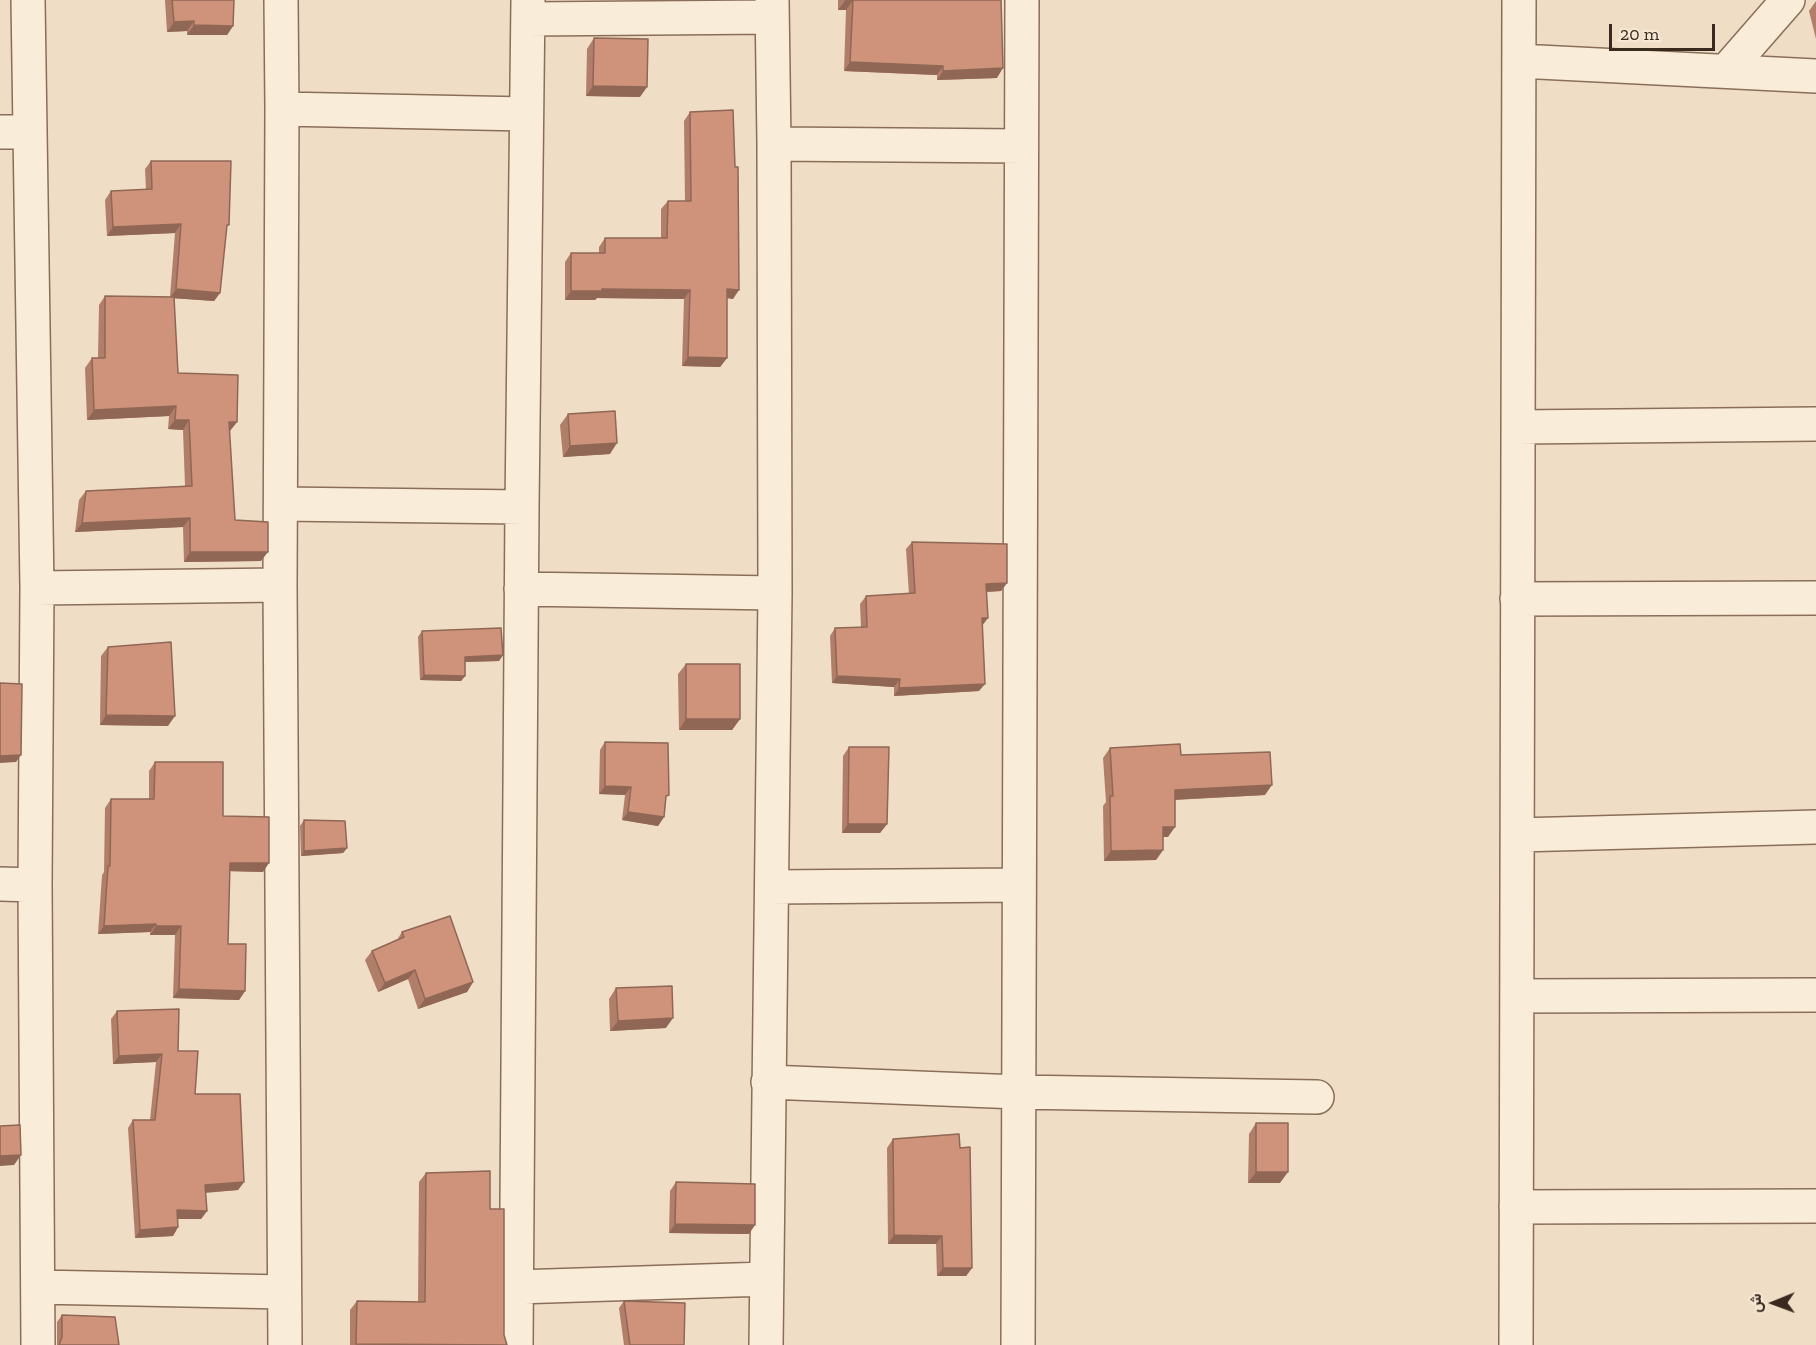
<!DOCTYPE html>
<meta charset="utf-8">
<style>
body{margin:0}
#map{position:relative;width:1816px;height:1345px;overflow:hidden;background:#efddc5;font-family:"Zilla Slab",Vazirmatn,serif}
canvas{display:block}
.north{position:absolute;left:1744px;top:1273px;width:60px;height:60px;-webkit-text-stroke:4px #f6e8d4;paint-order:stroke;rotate:269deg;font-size:16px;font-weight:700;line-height:24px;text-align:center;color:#3a291f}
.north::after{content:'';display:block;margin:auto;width:21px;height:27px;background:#3a291f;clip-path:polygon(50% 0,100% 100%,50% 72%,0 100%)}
.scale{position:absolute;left:1609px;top:24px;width:106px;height:27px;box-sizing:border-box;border:3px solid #3a291f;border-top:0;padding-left:8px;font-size:18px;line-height:21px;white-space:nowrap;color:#3a291f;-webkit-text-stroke:4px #f6e8d4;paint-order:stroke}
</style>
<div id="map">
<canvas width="1816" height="1345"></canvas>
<div class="north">ش</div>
<div class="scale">20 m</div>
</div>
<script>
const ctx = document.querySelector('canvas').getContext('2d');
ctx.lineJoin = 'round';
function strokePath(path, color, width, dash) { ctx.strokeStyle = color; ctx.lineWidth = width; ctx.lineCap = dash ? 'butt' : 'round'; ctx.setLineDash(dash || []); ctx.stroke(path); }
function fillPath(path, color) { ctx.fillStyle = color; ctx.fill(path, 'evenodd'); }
const minor = new Path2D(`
 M28 0 37 588 35 885 38 1345
 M281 0 282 109 280 585 285 1345
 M528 19 772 17
 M1519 61 1816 76
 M1726 71 1788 0
 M282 109 526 114
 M0 132H28
 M774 144 1021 146
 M1518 427 1816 424
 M281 504 522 507
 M37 588 280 585
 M521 589 775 593
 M1517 599 1816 598
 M1518 835 1816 827
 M0 884 35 885
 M772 887 1019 885
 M1517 996 1816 995
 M768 1082 1018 1092 1317 1097
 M1516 1207 1816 1206
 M38 1287 284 1292
 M517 1287 766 1279
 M516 1345 522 507 528 0
 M766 1345 775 593 774 144 772 0
 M1018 1345 1022 0
 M1516 1345 1519 0`);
const wall = new Path2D(`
 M165 0H234L233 26 227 35H187V31L167 32Z
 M838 0H1001L997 78 937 80V75L844 71 846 10H838Z
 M1816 1V39L1809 11Z
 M594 38 640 97 586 96 587 49Z
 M690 112 733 299 727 298V358L720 367 682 366 684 299 597 298 595 300H565V262L571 253H599V247L605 238H661V209L668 201H685L684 121Z
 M151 161 226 229 220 293 214 301 174 298 178 373 237 422 229 431 235 520 261 561 184 562 183 527 75 532 79 500 86 491 185 486 183 430 168 429 169 416 87 420 85 368 92 358H98L99 305 105 296 170 297 175 233 107 236 105 200 111 191 146 190 145 169Z
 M568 414 610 454 563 457 560 425Z
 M912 542 1007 583 1001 591 987 592 982 626 979 691 894 696V687L832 683 830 636 835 628 861 627 860 604 866 596 909 594 906 549Z
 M422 631 503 655 499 661 465 662V676L461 681 420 680 418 637Z
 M108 647 168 726 100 725 101 656Z
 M686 664 740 719 732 730H679L678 674Z
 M605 742 666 799 664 817 658 826 622 820 625 795 599 794 600 750Z
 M849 747 887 824 880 833H842L843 756Z
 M1110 748 1181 755 1265 795 1175 800 1168 837H1163V850L1156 860 1104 861 1103 806 1106 802 1103 758Z
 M155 762 223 816 263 872 230 871 228 944 245 991 239 1000 173 998 175 935H150V932L98 934 102 875 104 872 105 808 111 799H149V771Z
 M304 820 347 848 343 853 301 856 300 826Z
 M402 932 473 982 467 992 418 1009 408 979 378 992 365 960 372 951 397 940Z
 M616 988 666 1028 610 1031 609 999Z
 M117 1011 178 1051 195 1094 244 1182 238 1190 205 1193 207 1211 201 1219H178V1227L173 1236 135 1238 128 1128 133 1120H150L156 1062 113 1064 111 1019Z
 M1256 1123 1280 1183H1248L1249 1134Z
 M893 1139 960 1148 972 1268 966 1276H937L936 1244H888L887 1148Z
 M426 1173 490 1209 504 1335 507 1345H350V1310L357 1301 418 1302 419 1182Z
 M676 1182 749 1234 669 1233 670 1191Z
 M624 1301 684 1345H624L619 1308Z
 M62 1315 119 1345H57V1322Z`);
const shadedWall = new Path2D(`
 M853 0 846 10H838L845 1Z
 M194 21 187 31 167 32 174 22Z
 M194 25 233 26 227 35H187Z
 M850 62 943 66 937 75 844 71Z
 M1003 68 997 78 937 80 943 71Z
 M593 86 647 87 640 97 586 96Z
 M181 224 175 233 107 236 113 227Z
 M176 289 220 293 214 301 170 298Z
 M602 289 690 290 684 299 597 298 595 300H565L571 291Z
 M727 289 739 290 733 299 721 297Z
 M688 357 727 358 720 367 682 366Z
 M176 406 169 416 87 420 94 410Z
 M175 420H189L183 430 168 429Z
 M229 422H237L230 431H222Z
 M617 443 610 454 563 457 570 446Z
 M190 518 183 527 75 532 82 523Z
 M190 552H268L261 561 184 562Z
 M1007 583 1001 591 981 592 986 584Z
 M982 618H988L982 626Z
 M503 655 499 661 462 662 465 657Z
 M424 675 465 676 461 681 420 680Z
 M837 676 900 679 894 687 832 683Z
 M985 684 979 691 894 696 899 688Z
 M106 715 175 716 168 726 100 725Z
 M686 719H740L732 730H679Z
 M21 755 16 762 0 763V756Z
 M1272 785 1265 795 1168 800 1175 790Z
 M605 786 631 787 625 795 599 794Z
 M628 812 664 817 658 826 622 820Z
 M848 824H887L880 833H842Z
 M1163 827H1175L1168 837H1156Z
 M347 848 343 853 301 856 304 851Z
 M1163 850 1156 860 1104 861 1111 851Z
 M230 863H269L263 872 224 871Z
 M156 924 150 932 98 934 104 926Z
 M156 926H181L175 935H150Z
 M415 970 408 979 378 992 385 983Z
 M473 982 467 992 418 1009 425 999Z
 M179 989 245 991 239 1000 173 998Z
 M673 1018 666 1028 610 1031 618 1021Z
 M162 1054 156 1062 113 1064 119 1056Z
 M21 1155 14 1165 0 1166V1156Z
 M1256 1172H1288L1280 1183H1248Z
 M244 1182 238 1190 199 1193 205 1185Z
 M177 1210 207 1211 201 1219H171Z
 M675 1224 755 1225 749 1234 669 1233Z
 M178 1227 173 1236 135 1238 140 1230Z
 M894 1235 942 1236 936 1244H888Z
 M943 1268H972L966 1276H937Z`);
const building = new Path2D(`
 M172 0H234L233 26 194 25V21L174 22Z
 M845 0H1001L1003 68 943 71V66L850 62 853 0Z
 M594 38 648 39 647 87 593 86Z
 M733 110 735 167H738L739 290 727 289V358L688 357 690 290 602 289V291H571V253H605V238H667L668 201H691L690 112Z
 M151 161H231L229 225H227L220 293 176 289 181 224 113 227 111 191 152 189Z
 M105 296 174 297 178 373 238 375 237 422H229L235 520 268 522V552H190V518L82 523 86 491 192 486 189 420H175L176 406 94 410 92 358H105Z
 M615 411 617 443 570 446 568 414Z
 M912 542 1007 544V583L986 584 988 618H982L985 684 899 688 900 679 837 676 835 628 867 627 866 596 915 593Z
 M501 628 503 655 465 657V676L424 675 422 631Z
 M171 642 175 716 106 715 108 647Z
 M686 664H740V719H686Z
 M0 683 22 684 21 755 0 756Z
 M605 742 668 743 669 795 666 796 664 817 628 812 631 787 605 786Z
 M1180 744 1181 755 1270 752 1272 785 1175 790V827H1163V850L1111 851 1110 796H1113L1110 748Z
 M849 747H889L887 824H848Z
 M155 762H223V816L269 817V863H230L228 944H246L245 991 179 989 181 926H156V924L104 926 108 866H110L111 799H154Z
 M304 820 345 821 347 848 304 851Z
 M450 916 473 982 425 999 415 970 385 983 372 951 404 937 402 932Z
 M672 986 673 1018 618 1021 616 988Z
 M179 1009 178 1051H198L195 1094H240L244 1182 205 1185 207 1211 177 1210 178 1227 140 1230 133 1120H155L162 1054 119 1056 117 1011Z
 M1256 1123H1288V1172H1256Z
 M20 1125 21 1155 0 1156V1126Z
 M959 1134 960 1148 970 1147 972 1268H943L942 1236 894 1235 893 1139Z
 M490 1171V1209H504V1335L507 1345 356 1344 357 1301 425 1302 426 1173Z
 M676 1182 755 1184V1225L675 1224Z
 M624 1301 685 1303 684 1345H630Z
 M62 1315 115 1317 119 1345H59L62 1337Z`);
strokePath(minor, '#8a6e5a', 36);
strokePath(minor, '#f9ecd8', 33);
fillPath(wall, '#b17e69');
fillPath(shadedWall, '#906755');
fillPath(building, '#ce937a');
strokePath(building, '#906755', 1.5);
</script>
